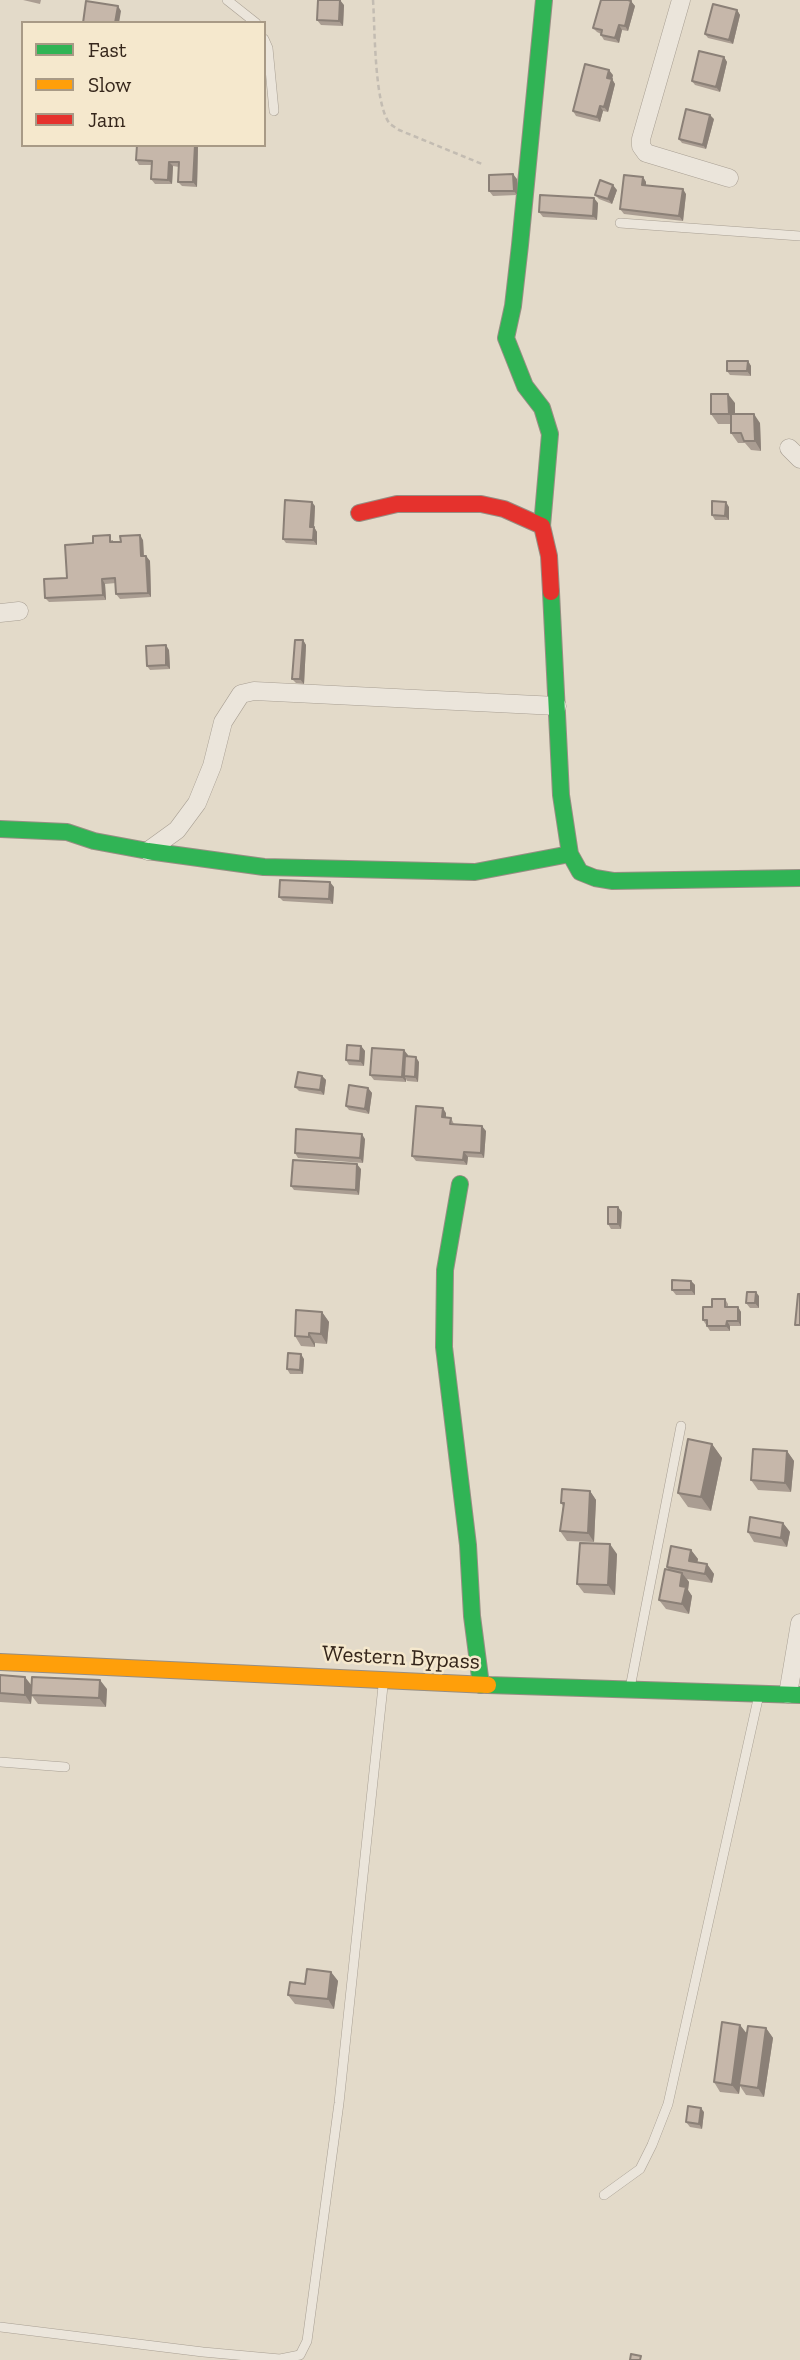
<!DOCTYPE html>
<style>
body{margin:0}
#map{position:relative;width:800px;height:2360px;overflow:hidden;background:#e3dac9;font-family:"Zilla Slab",serif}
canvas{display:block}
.legend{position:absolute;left:21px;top:21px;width:245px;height:126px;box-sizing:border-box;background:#f5e8cd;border:2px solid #a89a86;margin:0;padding:9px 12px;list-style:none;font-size:21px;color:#35261b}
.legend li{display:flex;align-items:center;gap:14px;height:35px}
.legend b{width:35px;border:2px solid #a89a86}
</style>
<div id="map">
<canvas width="800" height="2360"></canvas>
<ul class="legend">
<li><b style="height:9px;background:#30b455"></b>Fast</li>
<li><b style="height:9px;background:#ff9f0a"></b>Slow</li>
<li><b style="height:9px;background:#e5322d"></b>Jam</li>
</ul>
</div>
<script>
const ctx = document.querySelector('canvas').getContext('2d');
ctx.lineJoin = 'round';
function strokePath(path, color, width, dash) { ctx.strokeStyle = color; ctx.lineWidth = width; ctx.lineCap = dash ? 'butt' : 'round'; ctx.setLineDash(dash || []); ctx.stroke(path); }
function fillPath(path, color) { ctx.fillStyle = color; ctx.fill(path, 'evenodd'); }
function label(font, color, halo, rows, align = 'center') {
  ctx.font = font + ' "Zilla Slab",serif'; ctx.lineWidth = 5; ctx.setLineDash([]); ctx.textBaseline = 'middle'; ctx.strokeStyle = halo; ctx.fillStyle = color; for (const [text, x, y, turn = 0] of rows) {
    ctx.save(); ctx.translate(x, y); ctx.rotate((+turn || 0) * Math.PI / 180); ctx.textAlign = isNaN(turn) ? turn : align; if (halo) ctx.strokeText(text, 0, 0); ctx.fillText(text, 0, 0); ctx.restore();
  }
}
const path = new Path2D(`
 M373 0C375 27 374 105 390 124 393 126 396 128 399 130L482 164`);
const lane = new Path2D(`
 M227 0 256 23
 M264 39 268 48 274 111
 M620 223 800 236
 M630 1688 681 1426
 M0 1762 65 1767
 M604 2195 640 2169 652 2145 668 2104 758 1699
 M0 2327 203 2352 280 2359 300 2355 307 2341 339 2103 383 1686`);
const street = new Path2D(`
 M681 0 641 139V146L646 153 729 178
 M789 448 800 459
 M0 613 19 611
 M148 851 177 830 197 803 212 766 223 722 241 694 254 691 557 706
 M788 1694 800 1623`);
const fast = new Path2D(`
 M542 526 550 434 542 408 525 386 506 338 513 306 520 245 544 0
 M551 592 561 795 570 854 580 872 595 878 613 881 800 878
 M0 829 67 832 94 841 148 851 264 867 475 872 570 854
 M460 1184 445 1270 444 1347 468 1545 472 1616 481 1685
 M488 1685 800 1695`);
const slow = new Path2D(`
 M0 1662 488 1685`);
const jam = new Path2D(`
 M359 513 397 504H481L504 509 542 526 549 556 551 592`);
const wall = new Path2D(`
 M23 0H41L40 4Z
 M630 1 635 6 628 31 622 30 619 43 604 40 601 35V34L597 32 593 28Z
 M344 5 343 26 321 25 317 20Z
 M737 10 740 15 733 44 708 38 705 34Z
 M724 57 727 62 720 92 695 85 692 81Z
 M613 75 612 79 615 84 608 112 603 111 600 122 576 116 573 111Z
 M714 119 706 149 682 143 679 139Z
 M198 145 197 187 182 186 178 182 179 167 173 166 172 184H155L151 179 152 165H139L136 160Z
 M643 177 646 182V185L686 194 683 221 624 214 620 209Z
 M517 179V195L493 196 489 191Z
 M617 190 612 204 599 199 595 195Z
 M598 203 597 220 543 217 539 212Z
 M748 361 751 366V376L730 375 727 371Z
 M735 403V414L760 423 761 451 751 450 745 443H738L731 433V424H718L711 414Z
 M315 506 314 527 317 532V545L286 543 283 539Z
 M729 507V520H715L712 515Z
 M113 540V542L143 540 144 556H146L150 561 151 597 120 599 116 594V583L105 584 106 600 49 602 45 598 67 578 93 543Z
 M303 640 306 645 304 684 296 683 292 679Z
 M169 650 170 669 150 670 147 666Z
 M334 887 333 904 283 901 279 897Z
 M361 1046 365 1051 364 1066 349 1065 346 1060Z
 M408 1055V1057L419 1062 418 1082 407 1081 406 1079V1082L374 1080 370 1075Z
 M322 1076 326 1080 324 1095 299 1091 295 1087Z
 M368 1088 372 1093 369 1114 349 1110 346 1106Z
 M446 1113V1118H451L454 1124 486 1131 484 1158 468 1157 467 1165 416 1161 412 1156Z
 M365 1139 363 1163 298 1158 295 1153Z
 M361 1169 359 1195 294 1190 291 1186Z
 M622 1212 621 1229H611L608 1224Z
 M691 1281 695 1285V1295H676L672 1290Z
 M759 1296V1308H750L746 1303Z
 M725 1299 728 1304V1307H738L741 1312V1326H730V1331H710L703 1320 712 1307Z
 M322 1312 329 1322 327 1344 315 1343V1347L301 1346 295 1336Z
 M304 1359 303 1374H290L287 1369Z
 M712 1444 722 1458 711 1511 688 1507 678 1493Z
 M787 1451 794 1461 791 1492 758 1490 751 1480Z
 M590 1491 596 1500 594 1542 567 1541 560 1531 563 1506 561 1503Z
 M783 1523 790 1532 787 1547 754 1542 748 1532Z
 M691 1550 698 1559 697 1562 707 1564 714 1574 712 1583 687 1579 689 1582 688 1590 692 1596 689 1614 666 1609 659 1600 669 1570 667 1567Z
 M617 1554 615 1595 584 1593 577 1584Z
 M0 1675 32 1685 107 1689 106 1707 38 1704 32 1696 31 1704 0 1702Z
 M331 1972 338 1981 334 2009 295 2004 288 1995 305 1984Z
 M740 2025 747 2034 766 2028 773 2038 764 2097 746 2095 740 2086 739 2094 720 2092 714 2082Z
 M704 2112 702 2129 690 2127 686 2122Z`);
const shadedWall = new Path2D(`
 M340 0 344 5 343 26 339 21Z
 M631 1 635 6 628 31 625 26Z
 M118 6 121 11 119 23H115Z
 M737 10 740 15 733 44 729 40Z
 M619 25 622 30 619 43 615 38Z
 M724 57 727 62 720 92 716 87Z
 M609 70 613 75 612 79 615 84 608 112 604 107 607 78Z
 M600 106 603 111 600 122 597 117Z
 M710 115 714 119 706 149 703 145Z
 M195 145H198L197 187 193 182Z
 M169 162 173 166 172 184 168 180Z
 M513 174 517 179V195L514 191Z
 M643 177 646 182V189L642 185Z
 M613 185 617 190 612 204 608 199Z
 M683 189 686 194 683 221 679 216Z
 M594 198 598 203 597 220 593 216Z
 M748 361 751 366V376L747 371Z
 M728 394 735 403V423L729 414Z
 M754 414 760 423 761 451 755 441Z
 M312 502 315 506 314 527 317 532V545L313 540 310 527Z
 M726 502 729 507V520L725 516Z
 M140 535 143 540 144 561 141 556Z
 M146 556 150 561 151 597 148 593Z
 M102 579 105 584 106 600 103 595Z
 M303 640 306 645 304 684 300 679Z
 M166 645 169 650 170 669 166 665Z
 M330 882 334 887 333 904 329 899Z
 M361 1046 365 1051 364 1066 360 1061Z
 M404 1050 408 1055 406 1076H404L406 1079V1082L402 1077Z
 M416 1057 419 1062 418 1082 415 1077Z
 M322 1076 326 1080 324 1095 320 1090Z
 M368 1088 372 1093 369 1114 365 1109Z
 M443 1108 446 1113V1122L442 1117Z
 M482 1126 486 1131 484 1158 481 1153Z
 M362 1134 365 1139 363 1163 360 1158Z
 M464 1152 468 1157 467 1165 463 1160Z
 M357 1164 361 1169 359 1195 356 1190Z
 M618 1207 622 1212 621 1229 618 1224Z
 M691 1281 695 1285V1295L691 1290Z
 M756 1292 759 1296V1308L755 1303Z
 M738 1307 741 1312V1326L738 1321Z
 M322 1312 329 1322 327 1344 321 1334Z
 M727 1321 730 1326V1331L726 1326Z
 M309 1333 315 1343V1347L309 1337Z
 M301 1354 304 1359 303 1374 300 1370Z
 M712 1444 722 1458 711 1511 701 1497Z
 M787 1451 794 1461 791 1492 785 1483Z
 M590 1491 596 1500 594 1542 588 1533Z
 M783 1523 790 1532 787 1547 781 1538Z
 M610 1544 617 1554 615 1595 608 1585Z
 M691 1550 698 1559 696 1570 689 1561Z
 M707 1564 714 1574 712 1583 705 1574Z
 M682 1573 689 1582 688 1590 692 1596 689 1614 682 1604 680 1586Z
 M25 1677 32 1686 31 1704 25 1695Z
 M100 1680 107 1689 106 1707 99 1698Z
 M331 1972 338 1981 334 2009 328 1999Z
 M740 2025 747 2034 739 2094 732 2085Z
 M766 2028 773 2038 764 2097 758 2088Z
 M701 2108 704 2112 702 2129 699 2124Z`);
const building = new Path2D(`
 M318 0H340L339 21 317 20Z
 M601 0H628L631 1 625 26 619 25 615 38 601 35 602 30 593 28Z
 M86 1 118 6 115 23H83Z
 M713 4 737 10 729 40 705 34Z
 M699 51 724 57 716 87 692 81Z
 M585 64 609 70 607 78 612 79 604 107 600 106 597 117 573 111Z
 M686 109 710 115 703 145 679 139Z
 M137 145H195L193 182H178L179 162H169L168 180 151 179 152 161 136 160Z
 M513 174 514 191H489V175Z
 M624 175 643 177 642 185 683 189 679 216 620 209Z
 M600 180 613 185 608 199 595 195Z
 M540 195 594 198 593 216 539 212Z
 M727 361H748L747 371H727Z
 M711 394H728L729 414H711Z
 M731 414H754L755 441H744L741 433H731Z
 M285 500 312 502 310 527H314L313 540 283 539Z
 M712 501 726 502 725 516 712 515Z
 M110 535V542H121L120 536 140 535 141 556H146L148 593 116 594 115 578 102 579 103 595 45 598 44 579 67 578 65 545 93 543V536Z
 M295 640H303L300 679H292Z
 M166 645V665L147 666 146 646Z
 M280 880 330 882 329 899 279 897Z
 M347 1045 361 1046 360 1061 346 1060Z
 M372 1048 404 1050 402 1077 370 1075Z
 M405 1056 416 1057 415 1077 404 1076Z
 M298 1072 322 1076 320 1090 295 1087Z
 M349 1085 368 1088 365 1109 346 1106Z
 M416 1106 443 1108 442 1117 451 1118 450 1124 482 1126 481 1153 464 1152 463 1160 412 1156Z
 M296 1129 362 1134 360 1158 295 1153Z
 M293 1160 357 1164 356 1190 291 1186Z
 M608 1207H618V1224H608Z
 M672 1280 691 1281V1290H672Z
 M747 1292H756L755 1303H746Z
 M798 1294H800V1325H795Z
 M712 1299H725V1307H738V1321H727L726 1326H707V1320H703V1307H712Z
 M296 1310 322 1312 321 1334 309 1333V1337L295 1336Z
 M288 1353 301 1354 300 1370 287 1369Z
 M688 1439 712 1444 701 1497 678 1493Z
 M753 1449 787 1451 785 1483 751 1480Z
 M562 1489 590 1491 588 1533 560 1531 564 1503H561Z
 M750 1517 783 1523 781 1538 748 1532Z
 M580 1543 610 1544 608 1585 577 1584Z
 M671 1546 691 1550 689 1561 707 1564 705 1574 667 1567Z
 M665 1569 682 1573 680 1586 686 1587 682 1604 659 1600Z
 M0 1675 25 1677V1695L0 1693Z
 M32 1677 100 1680 99 1698 31 1695Z
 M307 1969 331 1972 328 1999 288 1995 290 1982 305 1984Z
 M722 2022 740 2025 732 2085 714 2082Z
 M748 2026 766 2028 758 2088 739 2085Z
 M688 2106 701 2108 699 2124 686 2122Z
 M631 2354 641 2356 640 2360H630Z`);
const streetNames = [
 ["Western Bypass",401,1658,3]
];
strokePath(lane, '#a89f93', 10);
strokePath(street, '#a89f93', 19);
strokePath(fast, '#978e83', 18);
strokePath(slow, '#978e83', 18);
strokePath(jam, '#978e83', 18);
strokePath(path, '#c3bcb2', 2.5, [5, 3.5]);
strokePath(lane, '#ebe5db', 9);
strokePath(street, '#ebe5db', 18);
strokePath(fast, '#30b455', 16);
strokePath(slow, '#ff9f0a', 16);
strokePath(jam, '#e5322d', 16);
fillPath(wall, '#aa9d92');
fillPath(shadedWall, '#8b8077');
fillPath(building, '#c6b7aa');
strokePath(building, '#8b8077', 2);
label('23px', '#35261b', '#f5e8cd', streetNames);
</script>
